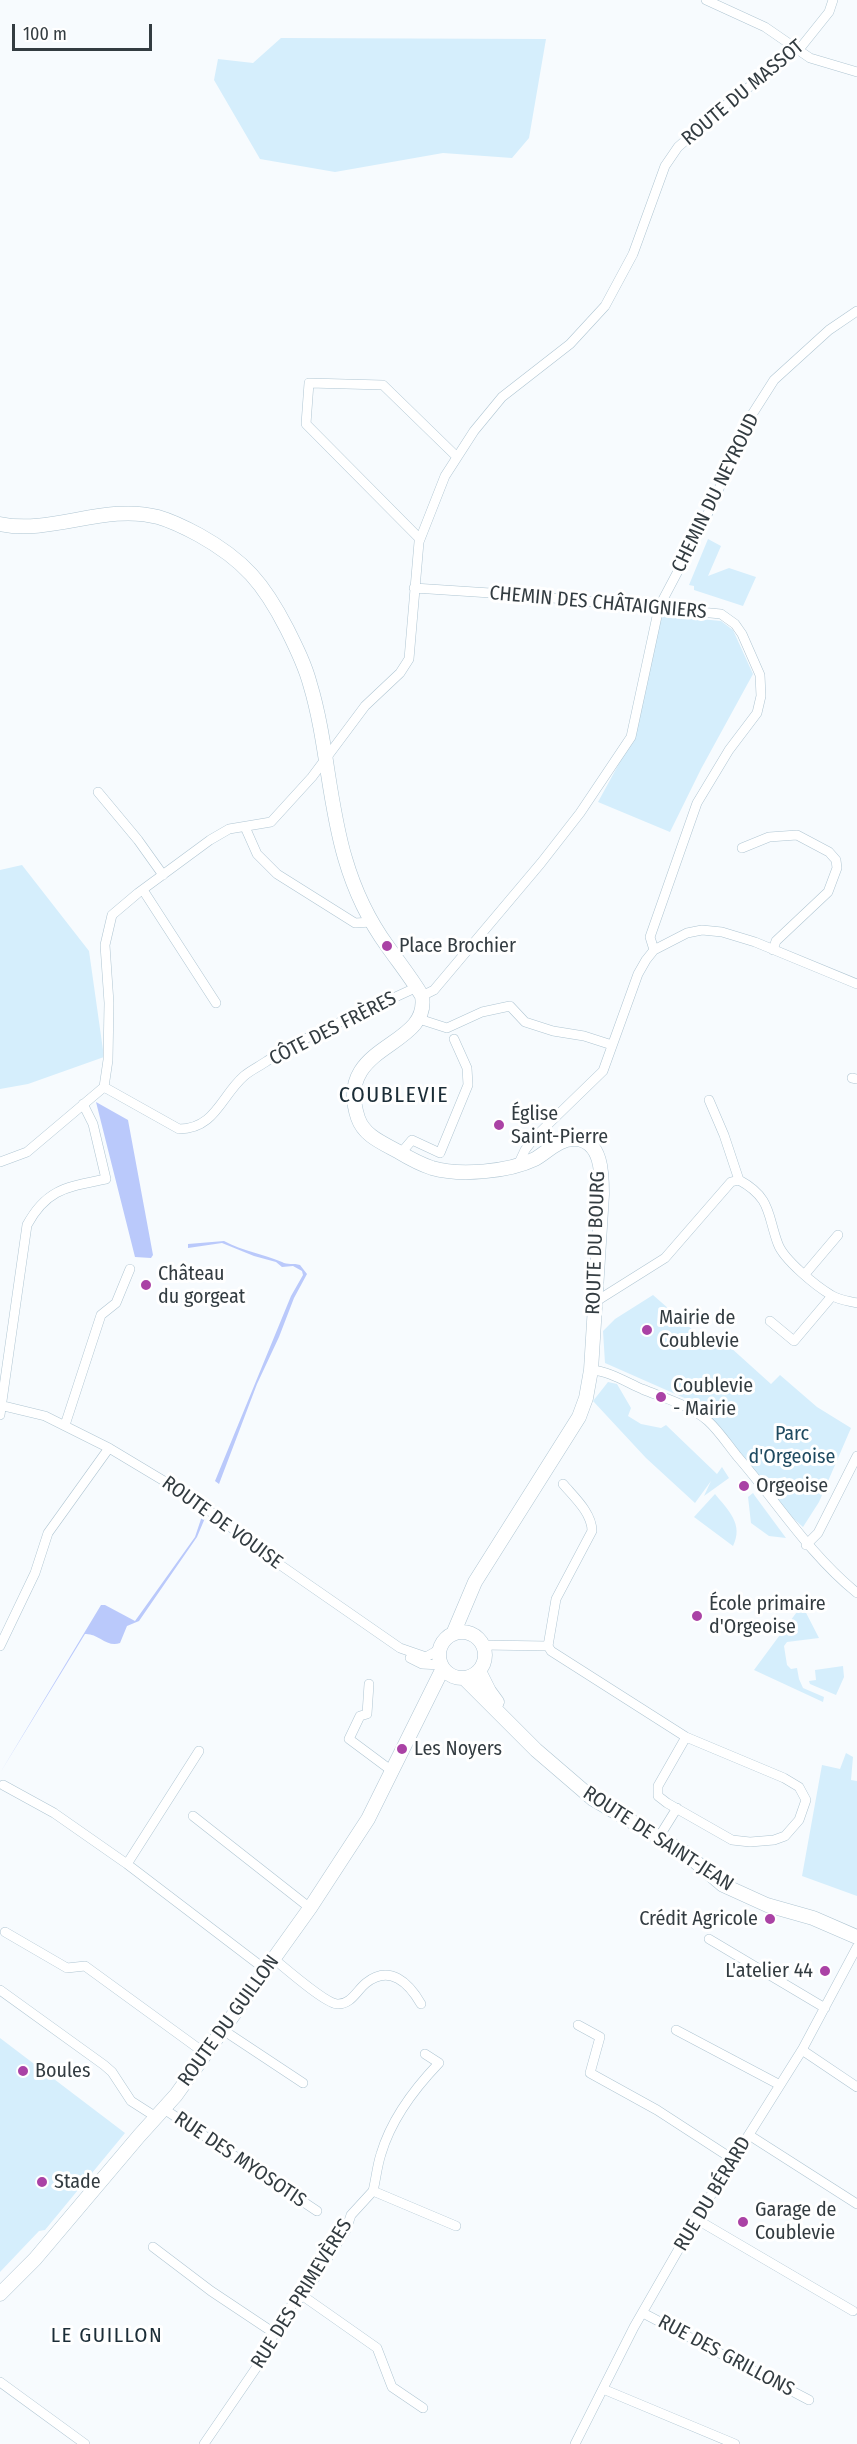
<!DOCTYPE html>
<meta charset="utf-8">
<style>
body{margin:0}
#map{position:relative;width:857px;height:2444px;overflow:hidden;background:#f7fbfe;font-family:"Fira Sans Condensed",sans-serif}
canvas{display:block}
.scale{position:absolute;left:12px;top:24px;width:140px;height:27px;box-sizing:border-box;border:3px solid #333c41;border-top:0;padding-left:8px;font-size:18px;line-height:21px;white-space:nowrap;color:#333c41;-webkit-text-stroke:4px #fff;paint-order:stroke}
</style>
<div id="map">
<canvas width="857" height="2444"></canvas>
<div class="scale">100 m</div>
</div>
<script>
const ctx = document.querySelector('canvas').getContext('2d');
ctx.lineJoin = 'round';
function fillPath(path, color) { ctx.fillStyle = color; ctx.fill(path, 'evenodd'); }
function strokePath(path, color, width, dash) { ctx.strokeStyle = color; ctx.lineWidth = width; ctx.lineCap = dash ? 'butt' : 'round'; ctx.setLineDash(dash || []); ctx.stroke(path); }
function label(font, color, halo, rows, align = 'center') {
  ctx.font = font + ' "Fira Sans Condensed",sans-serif'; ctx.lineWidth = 6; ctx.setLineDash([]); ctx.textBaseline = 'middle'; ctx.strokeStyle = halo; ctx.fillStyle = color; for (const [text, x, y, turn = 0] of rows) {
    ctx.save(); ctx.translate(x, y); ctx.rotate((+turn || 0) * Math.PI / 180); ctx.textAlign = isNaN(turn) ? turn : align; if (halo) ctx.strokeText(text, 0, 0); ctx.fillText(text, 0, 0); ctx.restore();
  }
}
const green = new Path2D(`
 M281 38 546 39 529 138 512 158 443 153 335 172 260 159 214 80 218 59 253 63Z
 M708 539 721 546 708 576 729 568 756 577 743 606 694 590V586L689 585Z
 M660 615 721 621 733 630 753 674 701 769 670 832 598 802 633 738Z
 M22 865 89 951 104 1057 28 1084 0 1089V870Z
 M653 1295 710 1345 720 1338 771 1384 780 1375 817 1407 851 1428 819 1502 803 1527 787 1513 698 1404 605 1363 603 1331 615 1319Z
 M608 1382 617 1384 631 1408 628 1416 641 1424 661 1428 666 1425 717 1474 722 1467 729 1478 704 1496 711 1481 695 1503 646 1458 593 1401Z
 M753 1493 755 1496 786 1538 769 1536 751 1523 748 1497Z
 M715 1494C728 1510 744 1524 733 1546L694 1517Z
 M802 1605 819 1638 787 1642 784 1646 787 1665 791 1669 797 1668 799 1679 803 1688 824 1697 823 1702 754 1670Z
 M843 1666 844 1677 836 1695 810 1684 809 1681 816 1680 815 1670Z
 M846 1753 853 1757 851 1780 857 1781V1896L802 1876 822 1765 840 1769Z
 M0 2038 125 2133 45 2230 39 2231 0 2272Z`);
const water = new Path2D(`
 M96 1102 128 1120 153 1255 151 1258 135 1257Z
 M224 1241C243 1251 263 1254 282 1262 287 1265 294 1263 300 1265L307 1274 294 1298 279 1337 257 1384 219 1484 215 1481 291 1296 303 1275 302 1271 293 1266 282 1267 276 1262 254 1256 222 1243 188 1248V1244Z
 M202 1516 205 1518 197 1537 139 1621 127 1626 120 1643C107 1648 98 1633 85 1634L0 1773 101 1605H105L135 1621 195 1537Z`);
const street = new Path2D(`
 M706 0 765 27 810 58 857 72
 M420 539 306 424 309 383 383 385 457 457
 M414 588 521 595 721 614 735 624 742 634 760 675 761 696 757 713 729 750 697 803 650 937 654 950 646 960 638 974 603 1071 535 1137 525 1150 518 1165
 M98 792 138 840 163 875
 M245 827 257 854 277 874 355 923 372 922
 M742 848 769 837 797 835 829 852 836 860 837 868 828 892 776 941 773 950
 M143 890 216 1003
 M654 950 687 933 702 930 722 932 755 942 857 984
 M422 996 434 990 541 863 580 813 631 737 659 607 704 522 753 413 774 380 829 330 857 311
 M419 1019 447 1028 482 1012 510 1006 525 1022 553 1031 584 1036 612 1045
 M852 1078 857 1079
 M104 1087 108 1060 109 1003 105 945 112 915 138 893 210 840 229 829 271 822 312 777 365 706 400 673 409 659 419 542 445 476 474 431 502 397 570 344 605 306 633 254 665 166 678 147 727 104 801 47 829 12 833 0
 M104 1087 179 1129C215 1129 221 1096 244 1076 251 1070 260 1066 267 1061 313 1031 367 1011 417 987
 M709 1100 724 1135 739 1180
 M401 1153 412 1140 440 1153 468 1085 467 1068 454 1039
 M0 1162 27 1152 104 1087
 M805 1274 838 1235
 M595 1302 665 1258 731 1182 739 1180C772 1198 767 1215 778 1244 784 1260 816 1286 831 1295 838 1300 849 1301 857 1303
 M770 1321 794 1341 832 1296
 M591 1370C609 1371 626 1382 642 1389 664 1398 690 1405 708 1421 719 1431 728 1445 737 1456 778 1503 808 1553 857 1593
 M0 1405 45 1416 109 1448 194 1499 276 1562 400 1648 426 1657 440 1649
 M0 1415 27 1225C47 1188 68 1187 106 1179L93 1124 83 1104
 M65 1425 101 1315 116 1303 130 1269
 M563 1484C574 1497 592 1513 592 1531L556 1599 548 1646 551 1651 686 1737 784 1778 799 1787 806 1800 799 1820 785 1836 774 1840 750 1842 732 1840 667 1803 658 1796V1786L686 1737
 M806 1545 818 1533 857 1456
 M483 1645 548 1646
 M0 1646 35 1573 48 1533 109 1448
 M410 1658 422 1664 441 1665
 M369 1684 367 1714 360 1716 349 1739 392 1771
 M3 1785 54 1813 127 1864 266 1970
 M193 1816 310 1908
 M659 1837 677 1808
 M127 1864 199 1751
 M5 1932 67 1968 85 1966 206 2054
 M709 1939 825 2008
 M274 1959C285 1968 325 2003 337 2004 351 2005 357 1990 366 1983 390 1964 409 1983 421 2004
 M0 1990 104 2065 112 2072 131 2101 156 2117
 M578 2025 600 2037 590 2073 657 2110 734 2160
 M223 2030 303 2083
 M676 2030 780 2085
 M802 2050 857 2087
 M164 2109 317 2211
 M749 2135 857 2204
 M373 2191C376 2179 377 2166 381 2154 391 2120 415 2088 439 2063L425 2054
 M696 2219 853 2311
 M153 2247 211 2291 274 2333
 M303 2296 377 2348 392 2387 423 2408
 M643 2313 809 2400
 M0 2382 85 2444
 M603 2389 735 2444
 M204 2444 267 2352 274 2333 285 2313 293 2304 303 2296 346 2230 351 2215 373 2191 456 2226
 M575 2444 634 2327 696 2219 802 2050 857 1947`);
const secondary = new Path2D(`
 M0 524C52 535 105 503 158 517 172 521 186 528 199 535 244 560 264 584 287 629 296 647 305 665 310 684 327 740 328 801 345 858 354 889 369 921 388 947 400 964 412 979 422 996 431 1049 333 1043 358 1118 364 1136 383 1143 399 1152 409 1158 420 1164 432 1168 460 1176 508 1172 535 1159 547 1152 560 1138 575 1139 602 1140 602 1174 602 1194L591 1370 586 1398 579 1417 475 1582 453 1634
 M439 1655a23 23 0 1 1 46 0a23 23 0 1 1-46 0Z
 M479 1671 489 1691 497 1702
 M464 1678 536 1750 593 1799 684 1852 723 1885 767 1905 813 1918 857 1937
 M0 2294 35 2259 139 2136 176 2095 310 1908 368 1819 443 1668`);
const markers = [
 [387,946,6,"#aa42a5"],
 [499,1125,6,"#aa42a5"],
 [146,1285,6,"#aa42a5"],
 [647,1330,6,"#aa42a5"],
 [661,1397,6,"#aa42a5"],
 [744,1486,6,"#aa42a5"],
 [697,1616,6,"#aa42a5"],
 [402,1749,6,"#aa42a5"],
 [770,1919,6,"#aa42a5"],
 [825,1971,6,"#aa42a5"],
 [23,2071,6,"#aa42a5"],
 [42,2182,6,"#aa42a5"],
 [743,2222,6,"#aa42a5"]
];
const streetNames = [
 ["ROUTE DU MASSOT",743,93,-40],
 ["CHEMIN DU NEYROUD",716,493,-64],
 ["CHEMIN DES CHÂTAIGNIERS",598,603,5],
 ["CÔTE DES FRÈRES",333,1029,-27],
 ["ROUTE DU BOURG",596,1243,-88],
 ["ROUTE DE VOUISE",222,1523,36],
 ["ROUTE DE SAINT-JEAN",658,1839,33],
 ["ROUTE DU GUILLON",229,2021,-54],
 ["RUE DES MYOSOTIS",240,2160,34],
 ["RUE DU BÉRARD",713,2194,-59],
 ["RUE DES PRIMEVÈRES",302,2294,-58],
 ["RUE DES GRILLONS",726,2356,28]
];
const poiNames = [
 ["Place Brochier",399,946],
 ["Église",511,1114],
 ["Saint-Pierre",511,1137],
 ["Château",158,1274],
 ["du gorgeat",158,1297],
 ["Mairie de",659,1318],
 ["Coublevie",659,1341],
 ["Coublevie",673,1386],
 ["- Mairie",673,1409],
 ["Orgeoise",756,1486],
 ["École primaire",709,1604],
 ["d'Orgeoise",709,1627],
 ["Les Noyers",414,1749],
 ["Crédit Agricole",758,1919,"right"],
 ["L'atelier 44",813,1971,"right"],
 ["Boules",35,2071],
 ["Stade",54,2182],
 ["Garage de",755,2210],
 ["Coublevie",755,2233]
];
const parkNames = [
 ["Parc",792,1434],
 ["d'Orgeoise",792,1457]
];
const neighbourhoodNames = [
 ["LE GUILLON",107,2336]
];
const quarterNames = [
 ["COUBLEVIE",394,1096]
];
fillPath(green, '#d5eefc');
fillPath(water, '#bac9fb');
strokePath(street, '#afc5d2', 10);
strokePath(secondary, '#afc5d2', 15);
strokePath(street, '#fff', 9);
strokePath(secondary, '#fff', 14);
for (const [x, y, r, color] of markers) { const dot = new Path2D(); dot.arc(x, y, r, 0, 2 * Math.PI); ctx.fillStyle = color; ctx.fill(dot); strokePath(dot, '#fff', 2); }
label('20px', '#333c41', '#fff', streetNames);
label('20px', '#333c41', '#fff', poiNames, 'left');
label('20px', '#1f4a60', '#fff', parkNames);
ctx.letterSpacing = '1.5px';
label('21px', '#1b2d37', '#fff', neighbourhoodNames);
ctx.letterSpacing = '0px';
ctx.letterSpacing = '1.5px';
label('22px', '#1b2d37', '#fff', quarterNames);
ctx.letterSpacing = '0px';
</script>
